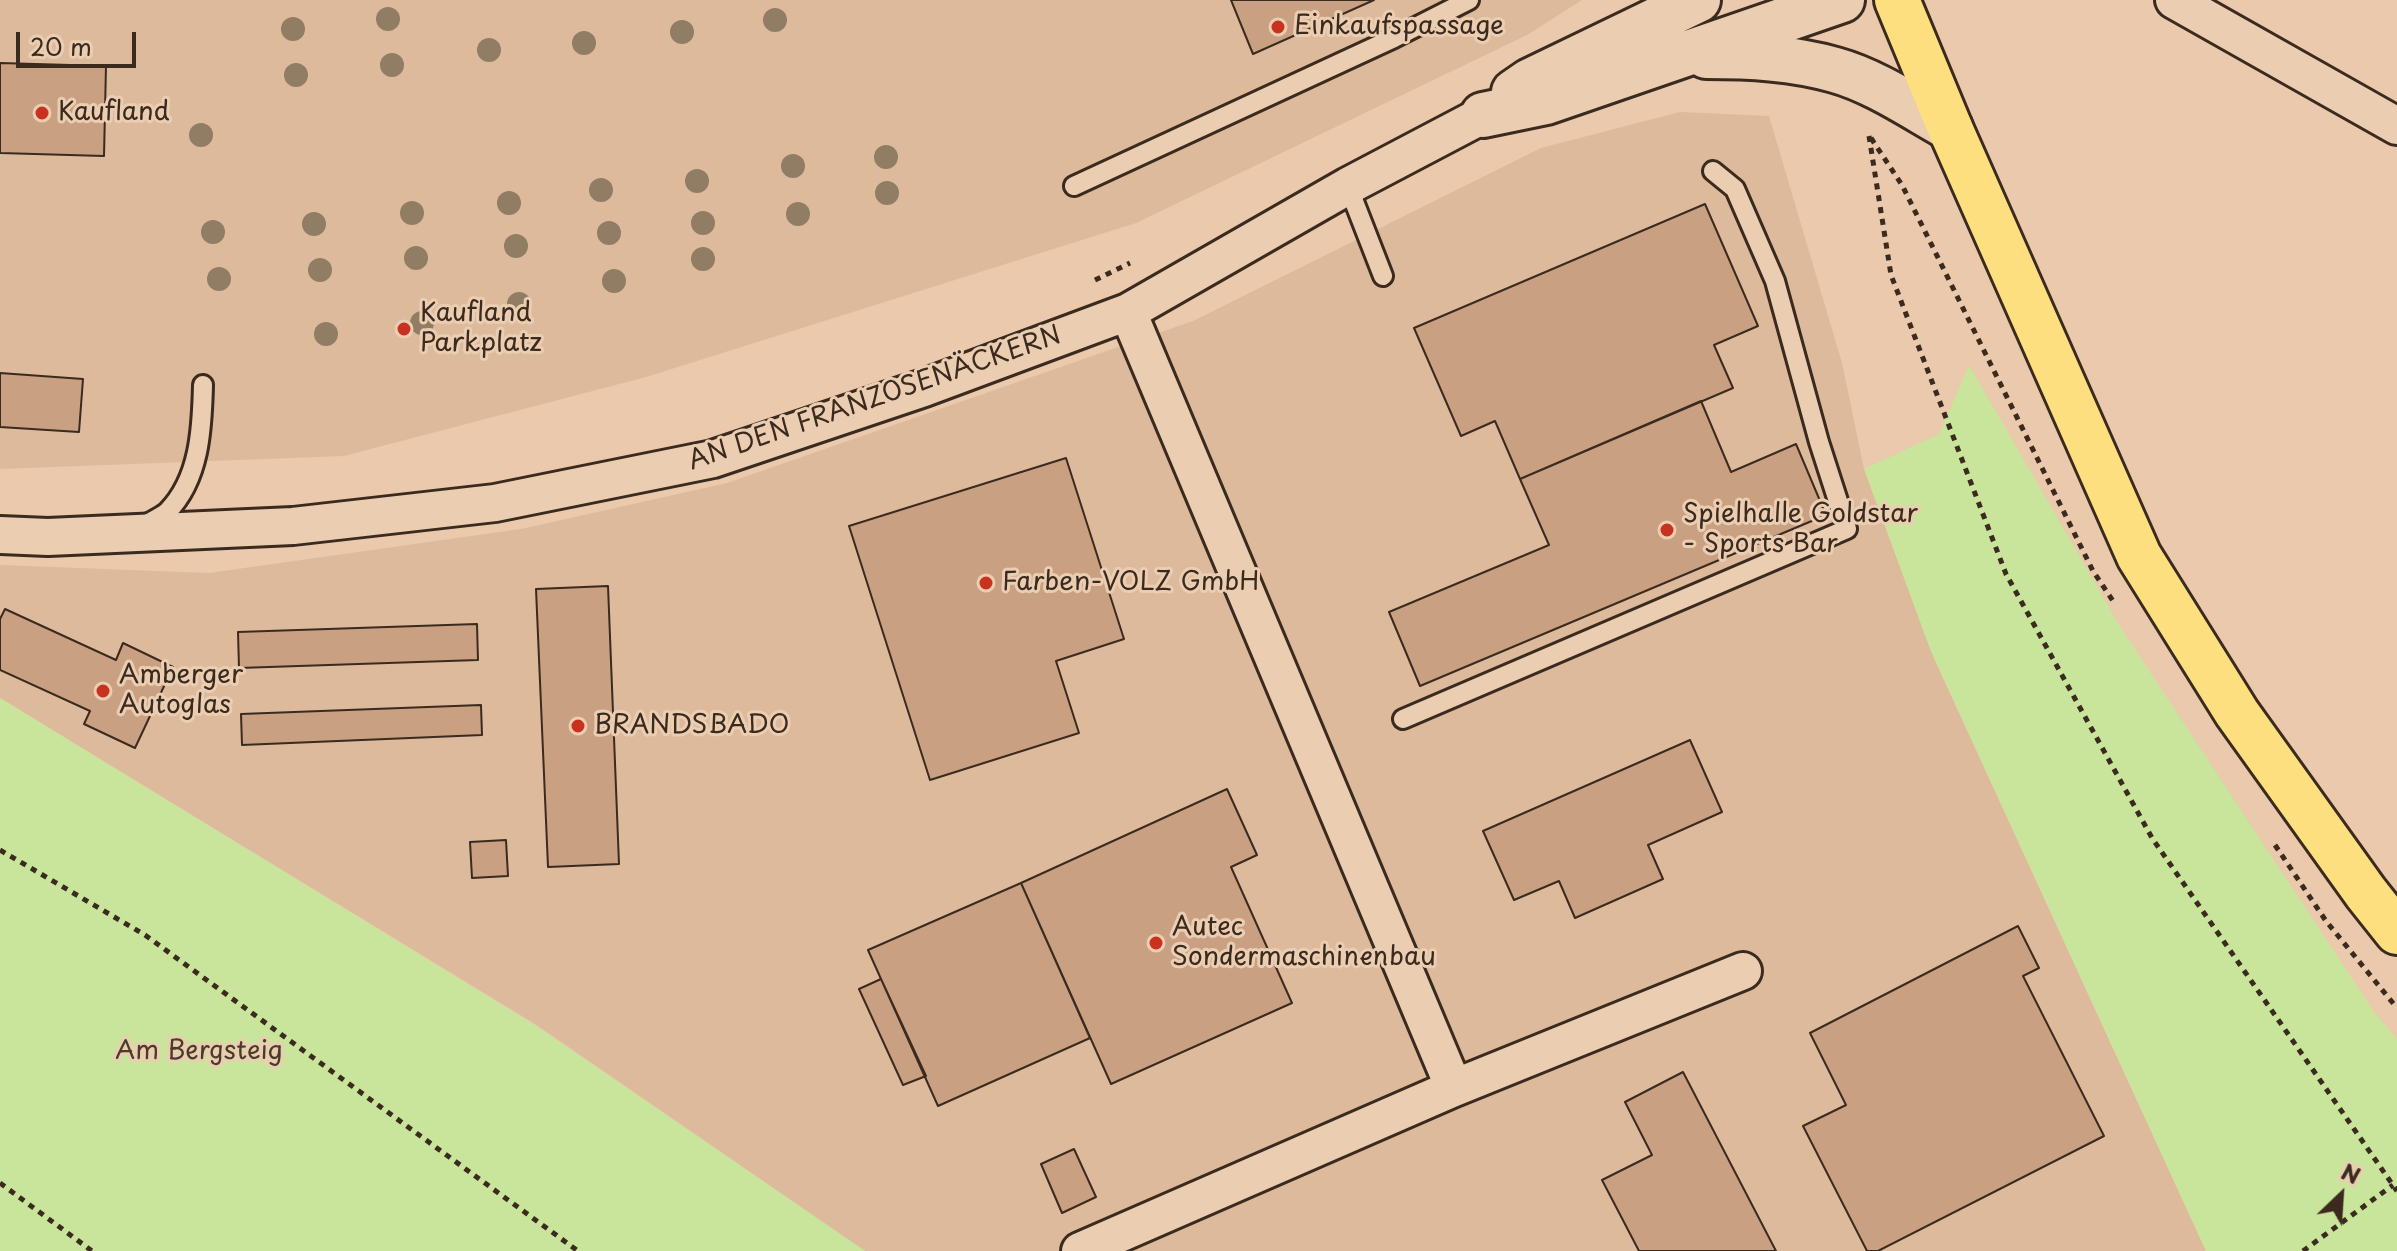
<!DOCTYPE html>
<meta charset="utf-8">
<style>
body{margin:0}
#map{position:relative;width:2397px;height:1251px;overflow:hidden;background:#eac9ac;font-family:"Playpen Sans",sans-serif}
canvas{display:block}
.north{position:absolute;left:2301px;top:1155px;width:80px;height:80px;-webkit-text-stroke:6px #ebceb2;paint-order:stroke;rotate:25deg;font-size:22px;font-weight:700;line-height:32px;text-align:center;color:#3b2a1e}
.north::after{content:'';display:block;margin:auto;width:28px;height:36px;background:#3b2a1e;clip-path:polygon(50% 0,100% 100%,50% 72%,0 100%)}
.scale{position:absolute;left:16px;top:32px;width:120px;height:36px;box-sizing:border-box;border:4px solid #3b2a1e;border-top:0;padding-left:10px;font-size:24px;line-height:28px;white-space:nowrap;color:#3b2a1e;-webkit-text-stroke:6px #ebceb2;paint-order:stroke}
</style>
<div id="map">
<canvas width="2397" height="1251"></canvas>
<div class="north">N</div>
<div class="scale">20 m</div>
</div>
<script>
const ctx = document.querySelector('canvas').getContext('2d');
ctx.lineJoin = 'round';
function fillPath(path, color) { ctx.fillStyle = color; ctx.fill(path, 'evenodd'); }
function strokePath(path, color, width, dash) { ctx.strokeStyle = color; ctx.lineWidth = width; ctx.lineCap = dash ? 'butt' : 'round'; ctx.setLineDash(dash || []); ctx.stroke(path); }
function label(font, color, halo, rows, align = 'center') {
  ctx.font = font + ' "Playpen Sans",sans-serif'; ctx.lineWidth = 6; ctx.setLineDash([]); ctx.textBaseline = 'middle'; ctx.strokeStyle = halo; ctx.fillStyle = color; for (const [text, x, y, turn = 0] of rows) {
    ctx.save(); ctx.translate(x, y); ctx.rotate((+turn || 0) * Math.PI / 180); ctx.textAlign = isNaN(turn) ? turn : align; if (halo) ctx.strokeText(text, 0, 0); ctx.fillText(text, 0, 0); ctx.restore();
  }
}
const built = new Path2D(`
 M0 0H1582L1527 35 1136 223 646 377 344 456 0 469Z
 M1680 112 1769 116 1842 363 1864 469 1936 663 2206 1251H865L535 1024 0 698V565L209 573 521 529 727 483 1193 321 1541 148Z`);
const green = new Path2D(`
 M1969 365 2121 628 2374 1012 2397 1039V1251H2206L1930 649 1864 469 1939 434Z
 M0 698 535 1025 865 1251H0Z`);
const building = new Path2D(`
 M1231 0H1374L1253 54Z
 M0 63 106 66 104 156 0 153Z
 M1705 204 1758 326 1714 345 1733 388 1520 479 1495 421 1461 436 1414 328Z
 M0 373 83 379 79 432 0 427Z
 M1701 401 1731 472 1796 444 1826 515 1420 686 1389 612 1549 545 1520 479Z
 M1066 458 1124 639 1056 661 1079 733 930 780 849 526Z
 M608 586 619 864 548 867 536 589Z
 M5 609 116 660 123 643 173 667 135 748 84 724 90 711 0 670V619Z
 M477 624 478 660 239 668 238 632Z
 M481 705 482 735 242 745 241 714Z
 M1690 740 1722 812 1648 845 1663 879 1575 918 1559 881 1514 900 1483 831Z
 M1227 789 1257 855 1231 867 1292 1003 1111 1084 1021 883Z
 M506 840 508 876 472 878 470 842Z
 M1021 883 1090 1038 938 1106 868 950Z
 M2018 926 2039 968 2023 976 2104 1136 1878 1251H1867L1803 1126 1846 1105 1810 1033Z
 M881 979 926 1076 903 1085 859 989Z
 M1683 1072 1776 1251H1639L1602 1180 1652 1155 1625 1102Z
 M1074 1149 1096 1197 1062 1213 1041 1164Z`);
const path = new Path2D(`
 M1869 136 1891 275 2006 574 2152 838 2397 1191
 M1871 138 1902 185 2093 571 2113 601
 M1095 280 1130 263
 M2275 845 2326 921 2397 1008
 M0 850 145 935 578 1251
 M0 1183 92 1251
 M2303 1251 2393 1185`);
const service = new Path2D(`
 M1074 186 1394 38 1469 0
 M1348 186 1383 276
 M145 525C152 521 161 517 167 512 200 479 202 428 203 385
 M1403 719 1847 529 1819 442 1775 281 1735 189 1713 171`);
const minor = new Path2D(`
 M2174 0 2397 126
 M1128 312 1454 1088 1743 971
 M0 535 48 537 293 526 495 503 713 459 924 388 1128 312 1348 186 1483 115
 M1080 1251 1454 1088`);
const tertiary = new Path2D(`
 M1706 56C1749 56 1793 58 1835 70 1875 81 1914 108 1950 128
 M1514 92 1530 81 1698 0
 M1483 115 1546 102 1842 0`);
const primary = new Path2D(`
 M1897 0 1950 128 2139 556 2237 713 2366 893 2397 932`);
const trees = [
 [388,19],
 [775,20],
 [293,29],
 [682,32],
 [584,43],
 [489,50],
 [392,65],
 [296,75],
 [201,135],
 [886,157],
 [793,166],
 [697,181],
 [601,190],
 [887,193],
 [509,203],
 [412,213],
 [798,214],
 [703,223],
 [314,224],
 [213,232],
 [609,233],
 [516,246],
 [416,258],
 [703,259],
 [320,270],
 [219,279],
 [614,281],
 [519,304],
 [422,323],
 [326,334]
];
const markers = [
 [1278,27,8,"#c8321e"],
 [42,113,8,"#c8321e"],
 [404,329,8,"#c8321e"],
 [1667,530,8,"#c8321e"],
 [986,583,8,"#c8321e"],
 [103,691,8,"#c8321e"],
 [578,726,8,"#c8321e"],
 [1156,943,8,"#c8321e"]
];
const poiNames = [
 ["Einkaufspassage",1294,27],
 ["Kaufland",58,113],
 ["Kaufland",420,314],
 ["Parkplatz",420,344],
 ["Spielhalle Goldstar",1683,515],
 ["- Sports Bar",1683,545],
 ["Farben-VOLZ GmbH",1002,583],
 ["Amberger",119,676],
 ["Autoglas",119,706],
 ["BRANDSBADO",594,726],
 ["Autec",1172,928],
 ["Sondermaschinenbau",1172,958]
];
const streetNames = [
 ["AN DEN FRANZOSENÄCKERN",875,399,-19]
];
const parkNames = [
 ["Am Bergsteig",199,1052]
];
fillPath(built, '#ddba9c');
fillPath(green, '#c9e49b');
fillPath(building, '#c9a081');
strokePath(building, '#3b2a1e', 2);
strokePath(service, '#3b2a1e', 24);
strokePath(minor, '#3b2a1e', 42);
strokePath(tertiary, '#3b2a1e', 50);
strokePath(primary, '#3b2a1e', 50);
strokePath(path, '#3b2a1e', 5, [6, 6]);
strokePath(service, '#ebceb2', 18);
strokePath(minor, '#ebceb2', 36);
strokePath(tertiary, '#ebceb2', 44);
strokePath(primary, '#fedf80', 44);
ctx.fillStyle = '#917c64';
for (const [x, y] of trees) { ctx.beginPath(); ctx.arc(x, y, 12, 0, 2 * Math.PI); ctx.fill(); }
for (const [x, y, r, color] of markers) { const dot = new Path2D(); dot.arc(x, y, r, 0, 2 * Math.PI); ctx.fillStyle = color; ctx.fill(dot); strokePath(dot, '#ebceb2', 3); }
label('26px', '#3b2a1e', '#ebceb2', poiNames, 'left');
label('26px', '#3b2a1e', '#ebceb2', streetNames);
label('26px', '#493d2a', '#ebceb2', parkNames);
</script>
